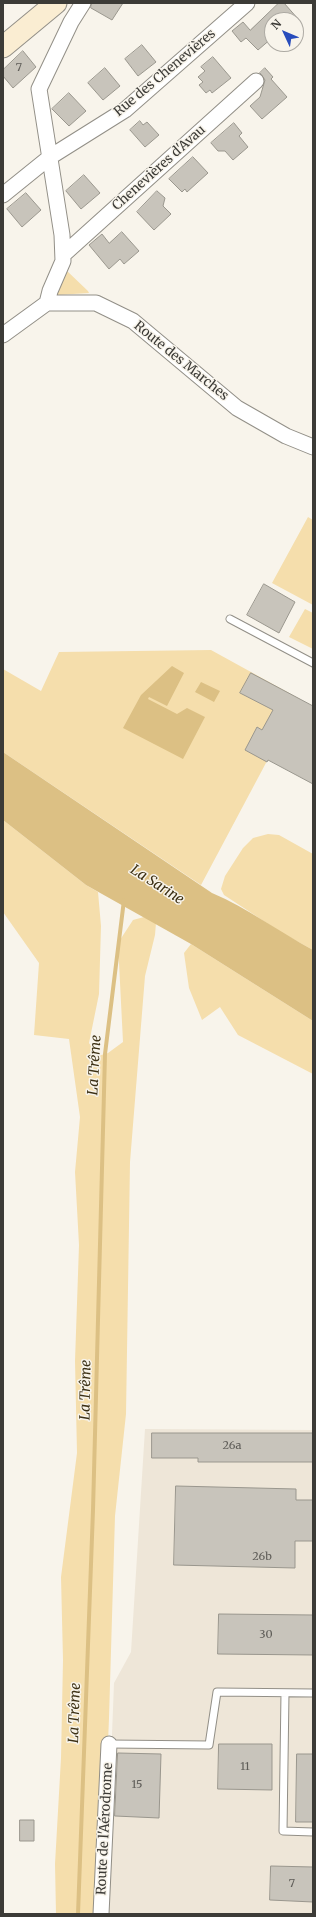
<!DOCTYPE html>
<meta charset="utf-8">
<style>
body{margin:0}
#map{position:relative;width:316px;height:1917px;overflow:hidden;background:#f8f4eb;font-family:Merriweather,serif}
canvas{display:block}
.frame{position:absolute;inset:0;border:4px solid #3c3b37;pointer-events:none}
.north{position:absolute;left:264px;top:12px;width:40px;height:40px;box-sizing:border-box;background:#f8f4eb;border:1px solid #adaaa3;border-radius:50%;rotate:314deg;font-size:11px;font-weight:700;line-height:16px;text-align:center;color:#3c3b37}
.north::after{content:'';display:block;margin:auto;width:14px;height:18px;background:#284cbc;clip-path:polygon(50% 0,100% 100%,50% 72%,0 100%)}
</style>
<div id="map">
<canvas width="316" height="1917"></canvas>
<div class="frame"></div>
<div class="north">N</div>
</div>
<script>
const ctx = document.querySelector('canvas').getContext('2d');
ctx.lineJoin = 'round';
function fillPath(path, color) { ctx.fillStyle = color; ctx.fill(path, 'evenodd'); }
function strokePath(path, color, width, dash) { ctx.strokeStyle = color; ctx.lineWidth = width; ctx.lineCap = dash ? 'butt' : 'round'; ctx.setLineDash(dash || []); ctx.stroke(path); }
function label(font, color, halo, rows, align = 'center') {
  ctx.font = font + ' Merriweather,serif'; ctx.lineWidth = 3; ctx.setLineDash([]); ctx.textBaseline = 'middle'; ctx.strokeStyle = halo; ctx.fillStyle = color; for (const [text, x, y, turn = 0] of rows) {
    ctx.save(); ctx.translate(x, y); ctx.rotate((+turn || 0) * Math.PI / 180); ctx.textAlign = isNaN(turn) ? turn : align; if (halo) ctx.strokeText(text, 0, 0); ctx.fillText(text, 0, 0); ctx.restore();
  }
}
const built = new Path2D(`
 M145 1429 313 1430V1914H105L114 1683 131 1652Z`);
const green = new Path2D(`
 M66 270 88 291 89 293 57 295 56 293Z
 M308 517 313 520V605L272 583Z
 M305 609 313 613V649L289 637Z
 M211 650 300 699 201 885 3 752V669L41 691 59 652Z
 M3 820 86 885 98 892 101 926 99 994 89 1043 98 1056 108 1053 123 1042 118 943 133 920 144 917 156 923 155 935 145 976 130 1162 126 1414 115 1516 109 1718 101 1914H56L55 1864 61 1758 63 1660 61 1577 77 1453 75 1361 79 1245 75 1172 80 1117 69 1039 34 1035 39 963 3 912Z
 M268 834 279 835 313 854V950L282 933 224 895 221 889 225 876 243 848 253 838Z
 M191 944 313 1021V1074L238 1035 220 1007 202 1020 189 988 184 953Z`);
const water = new Path2D(`
 M172 666 184 673 167 706 149 697 148 699 177 714 187 708 205 717 183 759 123 728 141 695Z
 M201 682 220 691 214 702 195 692Z
 M3 752 212 893C248 908 279 932 313 950V1021L191 944 86 885 3 820Z`);
const stream = new Path2D(`
 M78 1914 93 1510 105 1054 124 900`);
const building = new Path2D(`
 M92 3H123L112 20 91 8Z
 M279 3H284L299 20H272V38L258 50 246 38 241 42 232 31 243 22 250 30Z
 M142 45 156 62 138 76 125 59Z
 M23 51 36 67 13 88 3 76V70Z
 M213 57 231 78 212 93 210 90 206 93 199 85 203 82 198 77 205 71 201 67Z
 M105 68 120 86 103 100 88 83Z
 M265 68 273 77 271 79 287 97 262 119 250 106 260 97 265 80 260 73Z
 M69 93 86 111 69 126 52 109Z
 M140 121 143 125 147 122 159 135 145 147 130 130Z
 M234 123 242 133 239 136 248 147 233 160 225 151H218L211 143Z
 M193 157 208 173 187 192 185 189 182 192 169 179Z
 M84 175 100 193 81 209 66 191Z
 M157 191 165 198 163 206 171 214 154 230 137 212Z
 M26 193 41 210 22 227 7 209Z
 M122 232 139 251 124 264 120 259 109 269 89 245 102 234 109 243Z
 M264 584 295 602 279 633 247 615Z
 M251 673 313 706V784L268 760 267 762 245 750 257 727 262 730 273 710 240 693Z
 M152 1433H313V1462H198V1458H152Z
 M176 1486 296 1489V1500H313V1541H295V1568L174 1565Z
 M219 1614 313 1615V1655L218 1654Z
 M219 1744H272V1790L218 1789Z
 M118 1753 161 1754 159 1818 115 1816Z
 M297 1754H313V1822H296Z
 M20 1820H34V1841H20Z
 M271 1866 313 1867V1902L270 1900Z`);
const service = new Path2D(`
 M230 619 313 663
 M285 1693 283 1831 313 1832
 M109 1744 209 1745 217 1692 313 1693`);
const minor = new Path2D(`
 M3 195 50 157 125 110 247 3
 M63 255 256 81
 M47 303 50 291 63 261 62 235 39 89 71 22 83 3
 M3 335 47 303H96L133 321 237 408 286 436 313 447
 M101 1914 109 1744`);
const secondary = new Path2D(`
 M3 47 56 3`);
const numberNames = [
 ["7",19,68],
 ["26a",232,1446],
 ["26b",262,1557],
 ["30",266,1635],
 ["11",245,1767],
 ["15",137,1785],
 ["7",292,1884]
];
const streetNames = [
 ["Rue des Chenevières",165,73,-40],
 ["Chenevières d'Avau",159,168,-42],
 ["Route des Marches",181,361,39],
 ["Route de l'Aérodrome",105,1829,-87]
];
const waterNames = [
 ["La Sarine",157,885,33],
 ["La Trême",95,1065,-87],
 ["La Trême",86,1390,-89],
 ["La Trême",75,1713,-88]
];
fillPath(built, '#eee6d8');
fillPath(green, '#f5deac');
fillPath(water, '#dcc084');
strokePath(stream, '#dcc084', 4);
fillPath(building, '#c8c4bb');
strokePath(building, '#9a978e', 1);
strokePath(service, '#928f87', 9);
strokePath(minor, '#928f87', 17);
strokePath(secondary, '#928f87', 23);
strokePath(service, '#fff', 7);
strokePath(minor, '#fff', 15);
strokePath(secondary, '#faedd2', 21);
label('11px', '#5f5d58', null, numberNames);
label('13px', '#3c3b37', '#f8f4eb', streetNames);
label('italic 14px', '#3c3014', '#f8f4eb', waterNames);
</script>
